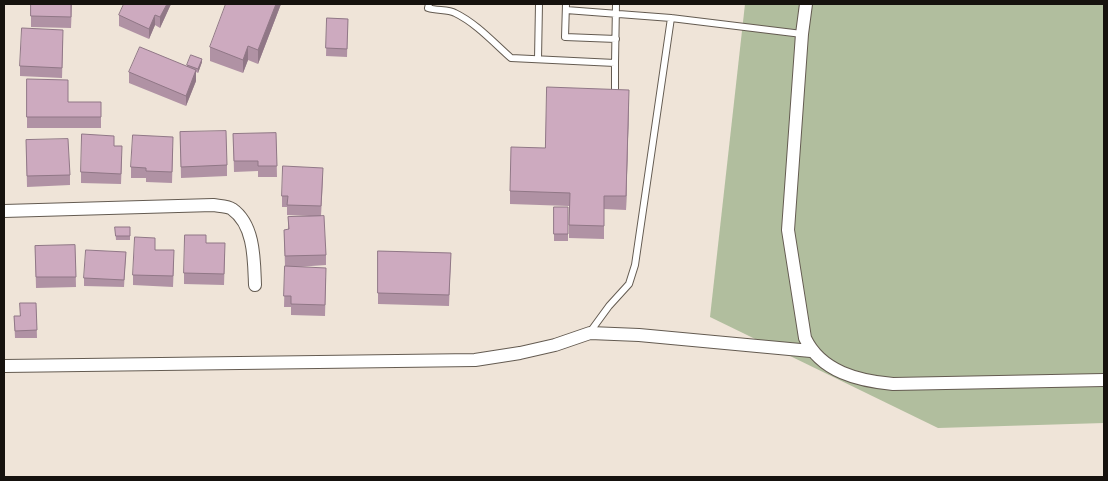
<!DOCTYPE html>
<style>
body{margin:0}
#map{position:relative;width:1108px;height:481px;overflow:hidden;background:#efe4d8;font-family:Manrope,sans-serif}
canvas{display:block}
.frame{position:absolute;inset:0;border:5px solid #16120e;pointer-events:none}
</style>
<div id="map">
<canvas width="1108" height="481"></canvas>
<div class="frame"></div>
</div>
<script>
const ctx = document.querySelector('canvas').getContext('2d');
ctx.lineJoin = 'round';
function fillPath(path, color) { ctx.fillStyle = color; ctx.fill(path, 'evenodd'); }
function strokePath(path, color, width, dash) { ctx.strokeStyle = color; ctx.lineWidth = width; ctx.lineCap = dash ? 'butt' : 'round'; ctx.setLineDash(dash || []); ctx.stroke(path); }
const green = new Path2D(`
 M745 4H1104V423L938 428 710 317Z`);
const service = new Path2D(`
 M429 4 428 8C437 11 448 9 455 13 476 23 494 43 511 58L615 63 616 4
 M566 4 565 37 616 39
 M566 10 671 18 802 34
 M538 59 539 4
 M615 63V97
 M590 332 609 306 629 284 635 265 671 18`);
const minor = new Path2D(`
 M806 4 802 34 788 230 805 338C821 372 859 381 893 384L1104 380
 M4 211 213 205C219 206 228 206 232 209 255 225 254 261 255 285
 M4 366 475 360 520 353 555 345 590 333 639 335 811 351`);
const wall = new Path2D(`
 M31 4H72L71 28 31 27Z
 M171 4 160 28 155 25 149 39 119 26V15Z
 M281 4 258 64 248 60 243 73 210 61V47Z
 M327 18 348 19 347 57 326 56Z
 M63 40 62 78 20 76V66Z
 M202 62 198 73 196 72V81L186 106 129 83V72L187 66V65Z
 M27 79 68 102H101V128H27Z
 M629 103 626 210 604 209V239L569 238V206L510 204V191L545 148Z
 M180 132 227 165V176L181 178Z
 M276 133 277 177H258V171L234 172 233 134Z
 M26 140 70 175V185L27 187Z
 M114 146 122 157 121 184 81 183V172Z
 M173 148 172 183 146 182V178H131V167Z
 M323 178 321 216 326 255V265L297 267 326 278 325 316 291 315V307H284L285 267 284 230H288V217L309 216 287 215V207H282V196Z
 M554 207H568V241H554Z
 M115 227H130V240H116Z
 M206 243 225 254 224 285 184 284V273Z
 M75 245 76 287 36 288 35 246Z
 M155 250 174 261 173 287 133 285V275Z
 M378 251 451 253 449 306 378 304Z
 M126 252 124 287 84 286V278Z
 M36 303 37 338H15L14 316H20Z`);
const shadedWall = new Path2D(`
 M167 4H171L160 28V17Z
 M276 4H281L258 64V50Z
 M155 15V25L149 39V29Z
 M248 46V60L243 73V60Z
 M202 59V62L198 73V69Z
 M196 70V81L186 106V96Z
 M629 90V103L626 210V196Z`);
const building = new Path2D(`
 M31 4H71V17L31 16Z
 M124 4H167L160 17 155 15 149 29 119 15Z
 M226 4H276L258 50 248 46 243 60 210 47Z
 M327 18 348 19 347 49 326 48Z
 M22 28 63 30 62 68 20 66Z
 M140 47 196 70 186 96 129 72Z
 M191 55 202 59 198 69 187 65Z
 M27 79 68 80V102H101V117H27Z
 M547 87 629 90 626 196H604V226L569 225 570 193 510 191 511 147 545 148Z
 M226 131 227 165 181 167 180 132Z
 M276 133 277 166H258V161H234L233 134Z
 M82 134 114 136V146H122L121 174 81 172Z
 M133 135 173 137 172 172 146 171V168L131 167Z
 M68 139 70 175 27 176 26 140Z
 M283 166 323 168 321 206 287 205 288 196H282Z
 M554 207H568V234H554Z
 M324 216 326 255 285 256 284 230 289 229 288 217Z
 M115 227H130V236H116Z
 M185 235H206V243H225L224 274 184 273Z
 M135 237 155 238V250H174L173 276 133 275Z
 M75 245 76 277H36L35 246Z
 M86 250 126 252 124 280 84 278Z
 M378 251 451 253 449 295 378 293Z
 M285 266 326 268 325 305 291 304V296H284Z
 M20 303H36L37 330 15 331 14 316H20Z`);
fillPath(green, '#b1be9e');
strokePath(service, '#645b51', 8);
strokePath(minor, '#645b51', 14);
strokePath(service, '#fff', 6);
strokePath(minor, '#fff', 12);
fillPath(wall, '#b092a4');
fillPath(shadedWall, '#907786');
fillPath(building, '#cdaabf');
strokePath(building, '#907786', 1);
</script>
